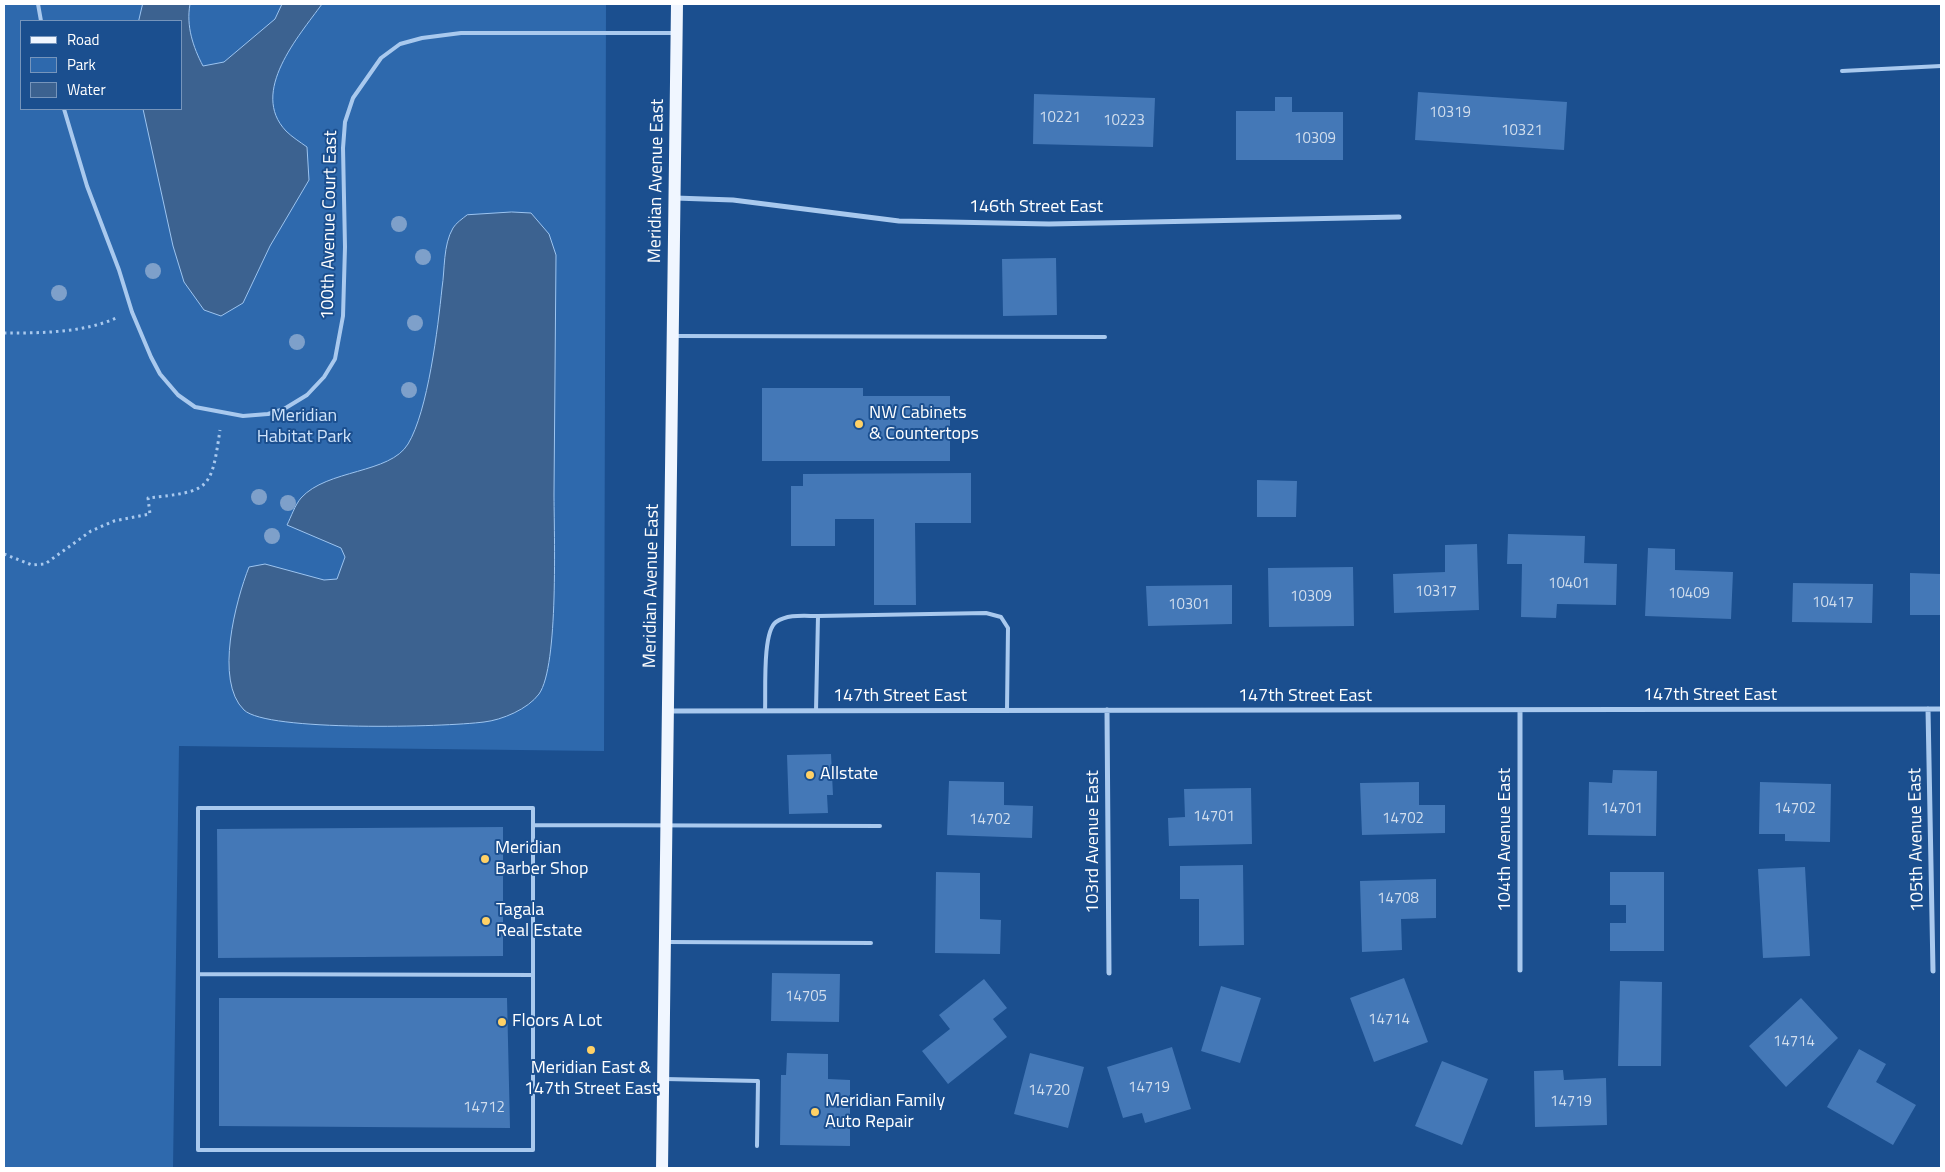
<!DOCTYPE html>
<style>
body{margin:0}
#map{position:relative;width:1945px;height:1172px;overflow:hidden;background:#1b4f8f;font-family:"Titillium Web",sans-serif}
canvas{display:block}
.frame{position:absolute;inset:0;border:5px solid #fff;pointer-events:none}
.legend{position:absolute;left:20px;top:20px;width:162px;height:90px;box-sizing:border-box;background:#1b4f8f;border:1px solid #7695bc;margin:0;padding:6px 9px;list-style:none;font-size:15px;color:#fff}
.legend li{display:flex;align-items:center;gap:10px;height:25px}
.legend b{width:25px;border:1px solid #7695bc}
</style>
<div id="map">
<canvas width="1945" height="1172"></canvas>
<div class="frame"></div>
<ul class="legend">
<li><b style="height:6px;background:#f0f6ff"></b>Road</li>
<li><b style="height:14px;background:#2e69ad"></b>Park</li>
<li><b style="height:14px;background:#3c6290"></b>Water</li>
</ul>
</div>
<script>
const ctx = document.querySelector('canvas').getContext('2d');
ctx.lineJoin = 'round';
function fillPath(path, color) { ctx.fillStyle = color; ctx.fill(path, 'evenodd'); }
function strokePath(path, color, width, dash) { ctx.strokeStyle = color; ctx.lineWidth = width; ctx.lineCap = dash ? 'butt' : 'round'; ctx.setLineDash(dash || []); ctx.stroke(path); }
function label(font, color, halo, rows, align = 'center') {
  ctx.font = font + ' "Titillium Web",sans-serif'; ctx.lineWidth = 4; ctx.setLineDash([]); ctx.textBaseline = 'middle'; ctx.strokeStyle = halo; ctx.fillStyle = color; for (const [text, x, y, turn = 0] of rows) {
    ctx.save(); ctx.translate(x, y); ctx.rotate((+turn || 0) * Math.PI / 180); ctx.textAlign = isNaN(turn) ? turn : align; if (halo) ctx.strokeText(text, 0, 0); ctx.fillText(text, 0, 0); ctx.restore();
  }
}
const green = new Path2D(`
 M4 4H606L604 751 179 746 173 1168H4ZM21 21H181V109H21Z`);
const water = new Path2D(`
 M143 4H190C186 26 193 47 203 66L224 62 275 19 282 4H322C299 36 249 92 286 131 292 137 300 142 307 147L309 180 270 246 243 303 221 316 204 310 184 282 173 246 143 109H181V21H139Z
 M512 212 531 213 549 234 556 255C555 334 555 414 554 493 554 533 559 666 539 694 528 709 502 720 484 722 446 727 267 732 244 710 214 681 236 600 249 567L265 564 324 580 337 579 345 557 341 548 287 525C291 517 295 505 301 498 327 469 390 474 408 444 428 411 438 327 442 288 445 269 443 245 453 228 456 223 462 219 467 215Z`);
const building = new Path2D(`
 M1418 92 1567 102 1564 150 1415 140Z
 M1034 94 1155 98 1153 147 1033 144Z
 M1275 97H1292V112H1343V160H1236V111H1275Z
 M1056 258 1057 315 1003 316 1002 259Z
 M762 388H863V396H950V461H762Z
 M971 473V523H915L916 605H874V519H835V546H791V486H803V474Z
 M1257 480 1297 481 1296 517H1257Z
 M1508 534 1585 536 1584 563 1617 564 1616 605 1557 604 1556 618 1521 617 1522 564H1507Z
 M1477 544 1479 610 1394 613 1393 574 1445 572V545Z
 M1648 548 1675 549V570L1733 572 1731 619 1645 616Z
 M1353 567 1354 626 1269 627 1268 568Z
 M1910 573 1941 574V615H1910Z
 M1793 583 1873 584 1872 623 1792 622Z
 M1232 585V624L1148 626 1146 586Z
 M831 754 833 795H827L828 813 789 814 787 755Z
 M1613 770 1657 771 1656 836 1588 835 1589 782 1612 783Z
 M949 781 1004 782V805L1033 806 1032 838 947 835Z
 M1419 782V805H1445V833L1362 835 1360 783Z
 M1760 782 1831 784 1830 842 1785 841V834H1759Z
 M1251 788 1252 844 1169 846 1168 818 1185 817 1184 789Z
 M503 827V956L218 958 217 829Z
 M1243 865 1244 945 1199 946V899H1180V866Z
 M1805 867 1810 956 1763 958 1758 869Z
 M936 872 980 873V919L1001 920 1000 954 935 953Z
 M1610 872H1664V951H1610V923H1626V905H1610Z
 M1436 879V918L1401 919 1402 950 1362 952 1360 881Z
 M772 973 840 974 839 1022 771 1021Z
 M1404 978 1428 1042 1374 1062 1350 998Z
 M984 979 1007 1008 993 1019 1007 1037 948 1084 922 1051 950 1029 939 1015Z
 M1620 981 1662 982 1661 1066H1618Z
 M1221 986 1261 998 1240 1063 1201 1051Z
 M219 998H507L510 1128 219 1126Z
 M1801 998 1838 1038 1786 1087 1749 1046Z
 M1172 1047 1191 1109 1145 1123 1142 1113 1123 1118 1107 1067Z
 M1859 1049 1886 1064 1876 1082 1916 1105 1893 1145 1827 1107Z
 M787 1053 828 1054V1079L850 1080V1146L780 1145 781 1075H786Z
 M1030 1053 1084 1067 1068 1128 1014 1114Z
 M1442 1061 1488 1079 1462 1145 1415 1126Z
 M1563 1070 1564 1080 1606 1078 1607 1125 1535 1127 1534 1071Z`);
const path = new Path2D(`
 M4 333C40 333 83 333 116 318
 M4 554 32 565 45 564 91 531 114 521 150 514 148 498C210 491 211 491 220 430`);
const service = new Path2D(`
 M38 4 41 21
 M1842 71 1941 66
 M64 109 87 186 119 270 132 312 151 357 160 374 178 395 195 407 243 416 268 414 284 409 307 395 324 377 335 359 343 316 345 247 343 148 345 122 353 98 381 58 400 44 422 38 461 33H674
 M675 336 1105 337
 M765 711C766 693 762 632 776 622 788 614 803 616 818 616
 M816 711 818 616 986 613 1001 617 1008 628 1007 710
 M533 825V808H198V1150H533V825L880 826
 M667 942 871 943
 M198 974 533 975
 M665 1079 758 1081 757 1146`);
const minor = new Path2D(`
 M675 198 733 200 899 221 1049 224 1399 217
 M1928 709 1933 971
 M1107 710 1109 973
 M669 711 1941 709
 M1520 970V710`);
const primary = new Path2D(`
 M662 1168 677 4`);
const trees = [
 [399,224],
 [423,257],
 [153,271],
 [59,293],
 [415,323],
 [297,342],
 [409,390],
 [259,497],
 [288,503],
 [272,536]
];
const markers = [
 [859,424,5,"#ffd166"],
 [810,775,5,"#ffd166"],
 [485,859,5,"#ffd166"],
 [486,921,5,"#ffd166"],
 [502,1022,5,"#ffd166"],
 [591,1050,5,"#ffd166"],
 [815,1112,5,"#ffd166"]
];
const numberNames = [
 ["10319",1450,113],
 ["10221",1060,118],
 ["10223",1124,121],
 ["10321",1522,131],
 ["10309",1315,139],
 ["10401",1569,584],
 ["10317",1436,592],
 ["10409",1689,594],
 ["10309",1311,597],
 ["10417",1833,603],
 ["10301",1189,605],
 ["14701",1622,809],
 ["14702",1795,809],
 ["14701",1214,817],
 ["14702",1403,819],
 ["14702",990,820],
 ["14708",1398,899],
 ["14705",806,997],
 ["14714",1389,1020],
 ["14714",1794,1042],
 ["14719",1149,1088],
 ["14720",1049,1091],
 ["14719",1571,1102],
 ["14712",484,1108]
];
const streetNames = [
 ["Meridian Avenue East",657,181,-89],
 ["146th Street East",1036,208],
 ["100th Avenue Court East",330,225,-89],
 ["Meridian Avenue East",652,586,-89],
 ["147th Street East",1710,696],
 ["147th Street East",900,697],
 ["147th Street East",1305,697],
 ["104th Avenue East",1506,840,-90],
 ["105th Avenue East",1917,840,-91],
 ["103rd Avenue East",1094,842,-90]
];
const poiNames = [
 ["NW Cabinets",869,414],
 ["& Countertops",869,435],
 ["Allstate",820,775],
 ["Meridian",495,849],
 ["Barber Shop",495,870],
 ["Tagala",496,911],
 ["Real Estate",496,932],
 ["Floors A Lot",512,1022],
 ["Meridian East &",591,1069,"center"],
 ["147th Street East",591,1090,"center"],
 ["Meridian Family",825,1102],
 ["Auto Repair",825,1123]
];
const parkNames = [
 ["Meridian",304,417],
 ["Habitat Park",304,438]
];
fillPath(green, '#2e69ad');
fillPath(water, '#3c6290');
strokePath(water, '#9cc4f0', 1);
fillPath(building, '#4478b7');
strokePath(path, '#a9c9ee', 3, [2.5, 4]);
strokePath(service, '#a9c9ee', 4);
strokePath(minor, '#a9c9ee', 5);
strokePath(primary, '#f0f6ff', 12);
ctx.fillStyle = '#7ea0ca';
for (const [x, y] of trees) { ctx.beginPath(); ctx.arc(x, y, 8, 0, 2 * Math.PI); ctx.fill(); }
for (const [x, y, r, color] of markers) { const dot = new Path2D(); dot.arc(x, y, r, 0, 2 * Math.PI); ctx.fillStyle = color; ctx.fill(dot); strokePath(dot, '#1b4f8f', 2); }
label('15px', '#d0dded', null, numberNames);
label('18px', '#fff', '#1b4f8f', streetNames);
label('18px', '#fff', '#1b4f8f', poiNames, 'left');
label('18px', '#cfe3fa', '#1b4f8f', parkNames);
</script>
